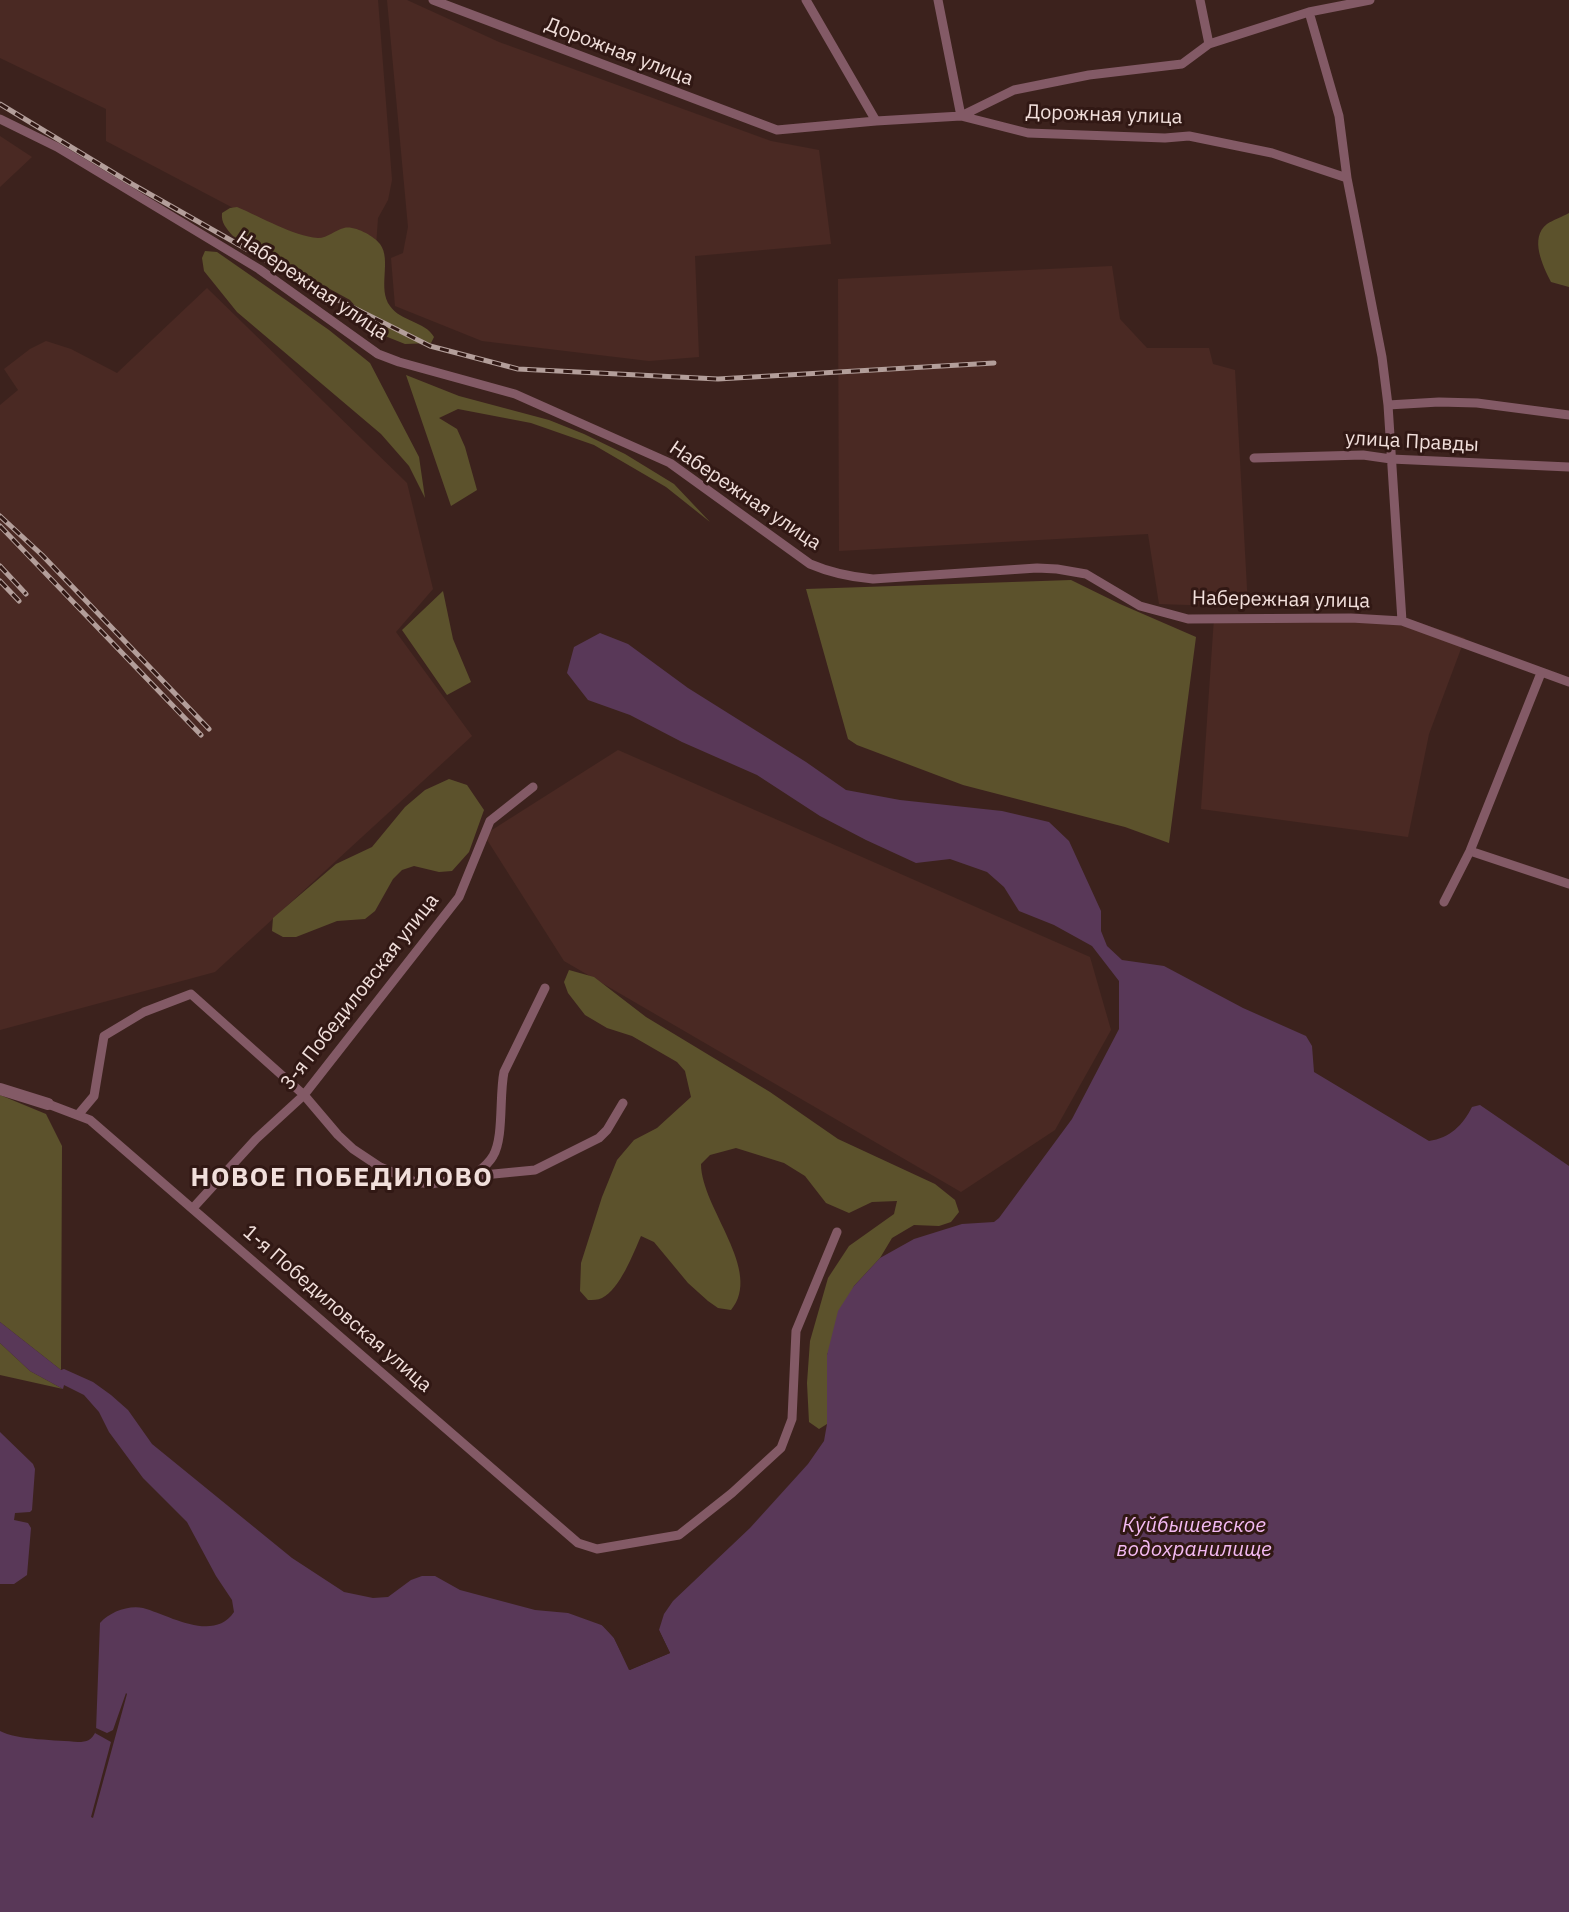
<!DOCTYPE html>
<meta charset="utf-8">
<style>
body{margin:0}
canvas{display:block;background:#3c221d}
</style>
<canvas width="1569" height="1912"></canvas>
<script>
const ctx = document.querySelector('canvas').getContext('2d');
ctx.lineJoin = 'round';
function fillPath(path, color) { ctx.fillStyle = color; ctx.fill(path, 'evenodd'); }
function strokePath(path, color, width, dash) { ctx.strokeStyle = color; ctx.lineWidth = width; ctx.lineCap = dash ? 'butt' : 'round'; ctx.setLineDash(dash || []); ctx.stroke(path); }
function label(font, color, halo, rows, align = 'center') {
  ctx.font = font + ' "IBM Plex Sans",sans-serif'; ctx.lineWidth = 6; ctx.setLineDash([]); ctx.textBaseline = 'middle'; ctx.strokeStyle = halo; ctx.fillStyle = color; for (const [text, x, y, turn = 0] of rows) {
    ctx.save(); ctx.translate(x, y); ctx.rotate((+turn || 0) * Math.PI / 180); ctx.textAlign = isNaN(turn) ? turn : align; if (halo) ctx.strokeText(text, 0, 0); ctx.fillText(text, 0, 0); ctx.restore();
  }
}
const built = new Path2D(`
 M0 0H378L392 180 388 200 378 218 375 261 313 250 106 141V109L0 58Z
 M387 0H407L499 42 771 141 819 150 831 244 695 256 699 357 649 361 482 341 395 306 391 258 403 253 408 227Z
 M0 136 32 157 0 187Z
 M1112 266 1120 319 1147 348H1209L1213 364 1235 370 1248 607 1159 604 1148 534 839 551 838 279Z
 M207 288 407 483 433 589 396 632 472 736 215 972 0 1030V405L18 390 4 369 30 349 46 341 71 349 117 373Z
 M1214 618 1414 621 1465 638 1429 734 1408 837 1201 809Z
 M618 750 1090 957 1111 1030 1055 1130 961 1192 564 961 484 835Z`);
const green = new Path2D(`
 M237 207C261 217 293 236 318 238 328 238 335 230 344 228 354 225 374 236 380 244 392 260 377 289 390 306 401 322 425 321 434 337L431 343 405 344 385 336 370 323 350 300 233 236C226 228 221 223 222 213L230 208Z
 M1569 213V287L1551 282C1543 266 1529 238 1547 224 1553 220 1562 217 1569 213Z
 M205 251 217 252 329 330 370 363 419 457 425 498 409 466 381 434 237 312 204 271 202 258Z
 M406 375 459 396 549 420 584 434 625 454 674 484 710 522 666 487 594 445 531 423 458 409 439 418 457 429 465 447 477 490 451 506Z
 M1071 580 1120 604 1196 637 1169 843 1125 827 963 785 857 745 848 739 806 589Z
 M443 591 453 639 471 682 447 695 402 630Z
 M449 779 467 785 484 810 469 852 452 871 439 872 414 866 402 870 393 879 375 911 365 919 337 921 296 937H283L272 931 273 918 336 864 372 847 405 807 425 790Z
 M569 970 594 977 646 1017 770 1092 838 1139 935 1184 955 1200 959 1212 951 1222 939 1226 914 1225 892 1238 880 1258 854 1286 827 1355V1424L819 1429 809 1422 807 1383 810 1341 828 1278 849 1246 894 1214 897 1201 872 1202 849 1213 826 1203 805 1176 784 1163 736 1148 710 1155 701 1164C701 1208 764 1271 731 1310L718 1308 708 1301 688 1283 654 1242 641 1236C633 1254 620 1289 602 1298 598 1300 592 1300 588 1300L580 1291 581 1263 602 1197 617 1160 634 1140 657 1128 691 1097 685 1071 677 1062 632 1036 607 1028 585 1015 568 993 564 982Z
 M0 1095 46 1114 62 1146 61 1370 0 1322Z
 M0 1343 30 1371 63 1389 0 1375Z`);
const water = new Path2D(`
 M600 633 628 644 688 688 806 762 846 790 900 800 1002 811 1049 822 1069 841 1101 911V931L1107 946 1122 960 1164 966 1243 1008 1306 1036 1312 1046 1314 1072 1429 1141C1450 1138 1463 1125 1472 1107L1480 1105 1569 1166V1912H0V1731C16 1740 58 1740 78 1742 87 1742 92 1740 96 1731L100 1623C110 1612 128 1605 143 1608 169 1615 213 1643 234 1612L232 1600 216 1576 187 1522 143 1478 109 1432 99 1412 84 1395 64 1385 63 1389 30 1371 0 1343V1322L61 1370 64 1369 93 1382 111 1395 128 1410 152 1444 292 1558 344 1592 373 1598 388 1597 411 1580 422 1576H435L460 1590 535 1610 568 1613 604 1626 614 1638 630 1670 670 1653 659 1630 664 1614 673 1601 750 1528 808 1464 824 1441 827 1424V1355L838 1311 854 1286 880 1258 914 1239 962 1224 994 1222 999 1218 1072 1119 1119 1029V981L1092 946 1054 925 1019 911 1004 887 987 872 950 859 916 863 866 840 820 816 757 775 682 742 630 715 588 700 567 673 574 647Z
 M0 1432 33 1464 35 1469 32 1510 30 1512 15 1513 14 1520 28 1523 31 1528 27 1575 14 1584H0Z`);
const pier = new Path2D(`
 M596 1619 606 1624 616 1636 630 1667 667 1652 657 1631V1626L670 1653 629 1670 614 1638Z
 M126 1693 127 1694 93 1818 91 1817 111 1742 95 1733 96 1728 107 1733 113 1730Z`);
const minor = new Path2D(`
 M433 0 777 130 876 121 961 116 1028 133 1165 138 1189 136 1272 153 1347 178 1382 357 1388 405 1402 621
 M806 0 876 121
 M938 0 961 116 1014 90 1089 75 1182 64 1209 44 1309 12 1370 0
 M1200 0 1209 44
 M1309 12 1339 116 1347 178
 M0 119 57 147 259 269 378 354 399 362 515 394 670 463 810 564C831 573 850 577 873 579L1037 568 1057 569 1086 574 1140 606 1188 619 1351 618 1402 621 1569 682
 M1388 405 1439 402 1477 403 1569 415
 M1254 458 1363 455 1391 459 1569 467
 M1470 851 1569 884
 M1444 902 1470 851 1541 673
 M48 1104 90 1120 578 1543 597 1549 679 1535 732 1493 781 1448 792 1419 796 1331 837 1232
 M78 1115 94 1096 104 1036 144 1012 191 994 304 1095 338 1135 353 1149 380 1167 415 1182 431 1184 473 1176 535 1170 599 1138 607 1130 623 1103
 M473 1176C480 1170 488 1165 493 1156 504 1138 499 1096 504 1072L545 988
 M193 1208 256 1139 304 1095 459 897 490 821 533 787`);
const tertiary = new Path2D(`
 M0 1089 48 1104`);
const rail = new Path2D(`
 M0 104 132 184 322 292 430 346 518 369 718 379 994 363
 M0 516 42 555 209 729
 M0 526 201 735
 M0 566 26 594
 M0 581 19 601`);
const streetNames = [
 ["Дорожная улица",619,52,21],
 ["Дорожная улица",1104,115,2],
 ["Набережная улица",312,286,34],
 ["улица Правды",1412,442,3],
 ["Набережная улица",745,496,34],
 ["Набережная улица",1281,600,1],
 ["3-я Победиловская улица",360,992,-52],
 ["1-я Победиловская улица",337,1309,41]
];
const waterNames = [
 ["Куйбышевское",1194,1526],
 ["водохранилище",1194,1550]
];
const districtNames = [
 ["НОВОЕ ПОБЕДИЛОВО",342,1178]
];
fillPath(built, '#4a2923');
fillPath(green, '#5c522c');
fillPath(water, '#593858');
fillPath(pier, '#3c221d');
strokePath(minor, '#835a66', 9);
strokePath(tertiary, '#835a66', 12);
strokePath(rail, '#b39e9a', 5);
strokePath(rail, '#311814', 3, [9]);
label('20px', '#f1dfdb', '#311814', streetNames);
label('italic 21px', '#f4baf2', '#311814', waterNames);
ctx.letterSpacing = '1.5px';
label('bold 26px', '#f1dfdb', '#311814', districtNames);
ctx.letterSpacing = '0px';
</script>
